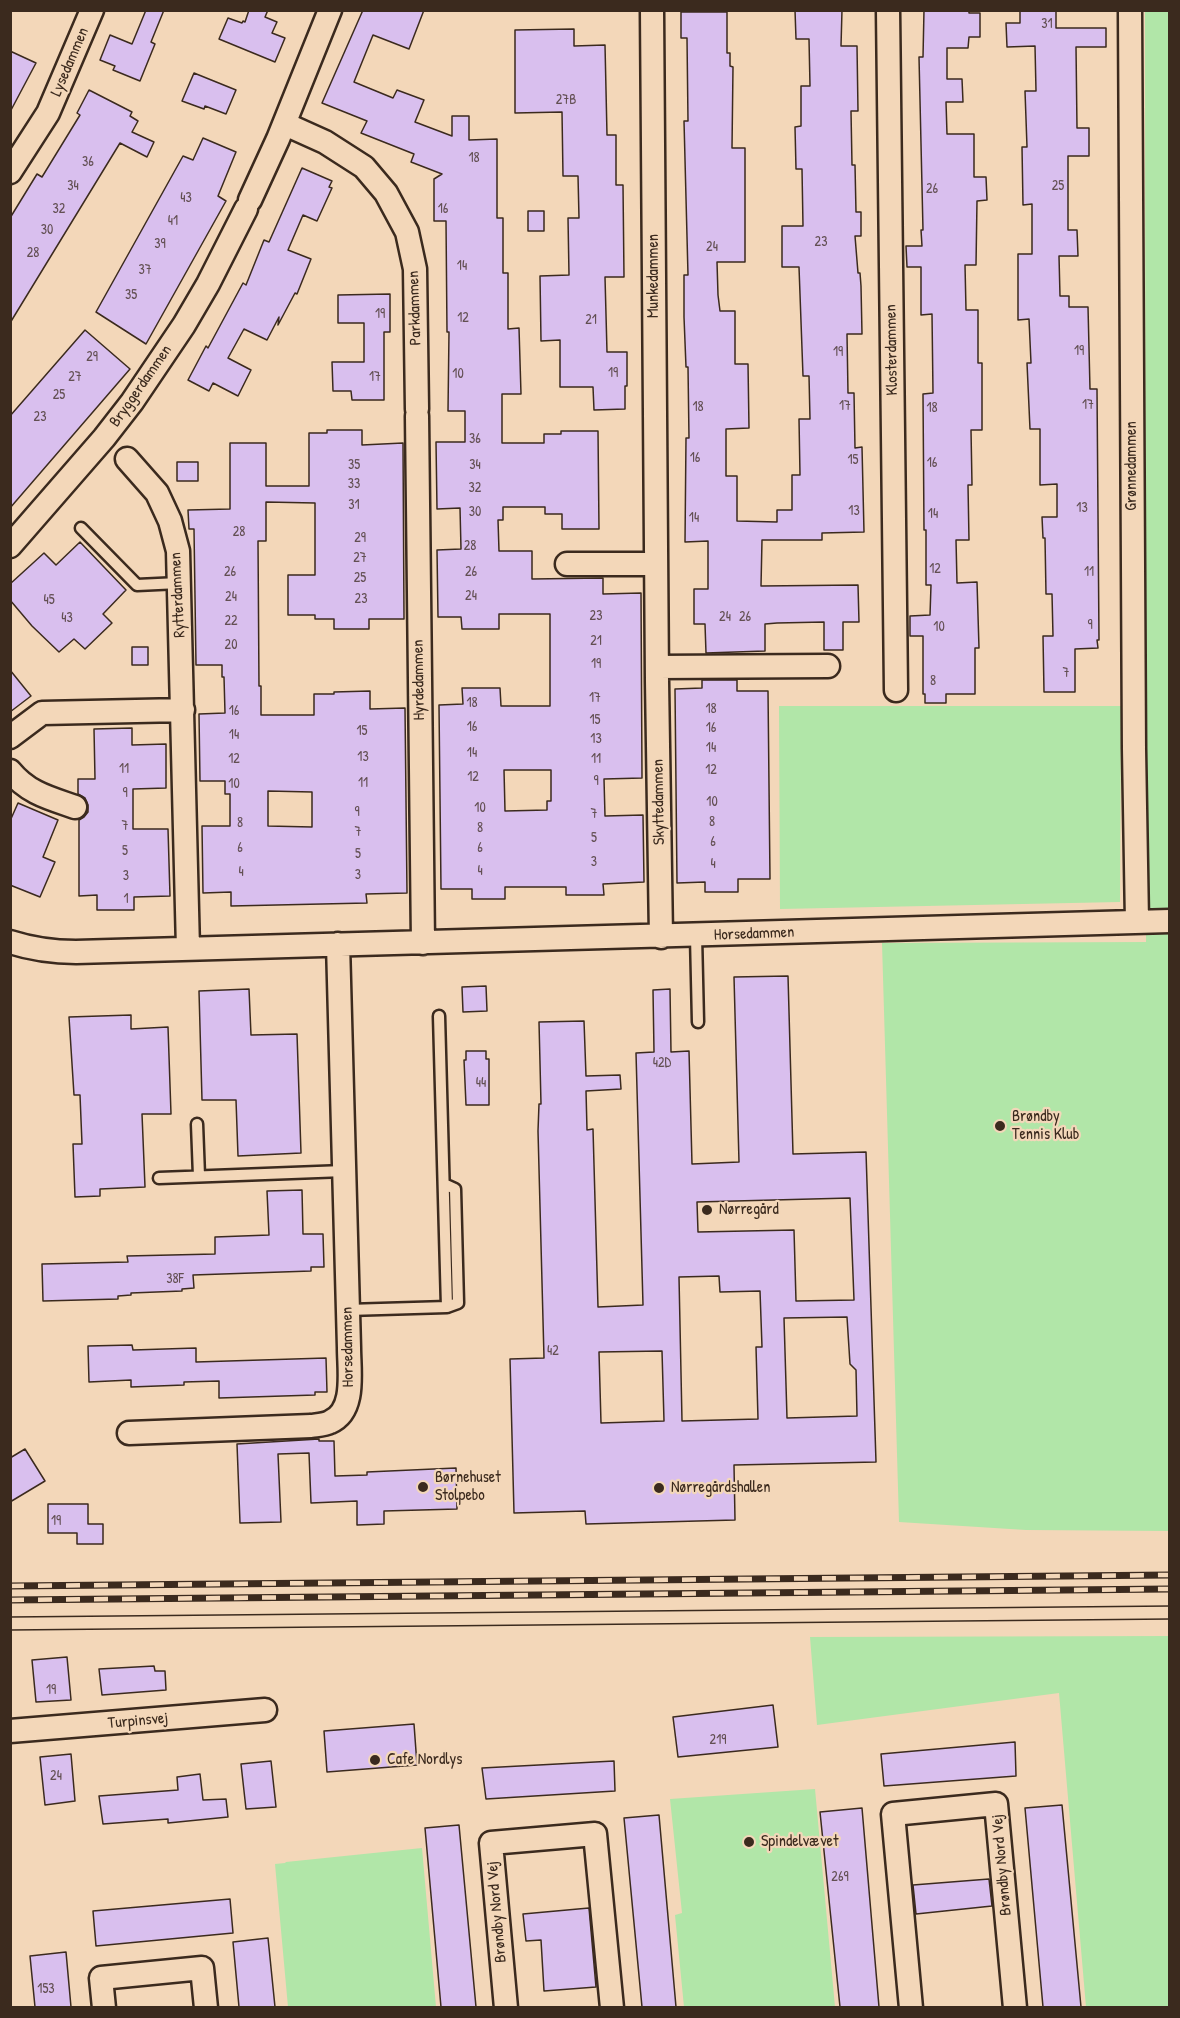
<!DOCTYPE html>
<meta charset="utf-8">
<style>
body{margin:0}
#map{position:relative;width:1180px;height:2018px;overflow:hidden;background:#f3d7b9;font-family:"Patrick Hand",sans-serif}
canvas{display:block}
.frame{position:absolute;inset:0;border:12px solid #3b2a1e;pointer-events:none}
</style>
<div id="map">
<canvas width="1180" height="2018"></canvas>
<div class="frame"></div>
</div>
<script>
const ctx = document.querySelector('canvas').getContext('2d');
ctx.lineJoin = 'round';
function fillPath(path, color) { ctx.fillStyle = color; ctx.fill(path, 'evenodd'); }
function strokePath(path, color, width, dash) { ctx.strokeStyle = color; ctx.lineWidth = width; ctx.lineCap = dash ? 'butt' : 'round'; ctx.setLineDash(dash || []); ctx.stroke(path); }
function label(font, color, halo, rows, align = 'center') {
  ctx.font = font + ' "Patrick Hand",sans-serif'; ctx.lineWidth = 4.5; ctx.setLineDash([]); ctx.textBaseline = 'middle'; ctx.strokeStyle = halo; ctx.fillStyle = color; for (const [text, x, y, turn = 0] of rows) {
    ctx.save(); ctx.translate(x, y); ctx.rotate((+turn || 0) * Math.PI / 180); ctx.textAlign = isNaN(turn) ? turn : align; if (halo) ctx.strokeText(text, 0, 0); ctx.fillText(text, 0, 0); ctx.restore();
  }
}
const green = new Path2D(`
 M1145 11H1169V1531L1026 1530 899 1522 882 943 1146 942Z
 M779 706H1121L1120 902 780 909Z
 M1169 1636V2007H1086L1059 1693 817 1725 810 1637Z
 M815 1789 835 2007H684L675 1915 682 1913 670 1799Z
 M422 1848 436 2007H288L275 1864 285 1863 286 1862Z`);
const building = new Path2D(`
 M146 10H164L151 42 155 44 140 81 113 70 115 66 100 60 110 35 132 44Z
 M249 10H268L265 17 277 22 272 33 285 38 275 62 219 39 228 18 242 23 243 21 245 22Z
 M363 10H424L409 49 373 35 354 82 393 98 397 90 424 100 415 122 452 136V116H469V140L497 139V218H503V273H508V329L519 328 521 394H502V443H544V434H561V431H598L599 529H562V514H545V507H503V520H498L499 551H532V579L603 578V594L641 593 642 778 604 779 605 816 643 815 644 882 603 884 604 895H566V887H505V899H472V889H441L439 705 463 704 462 688H500L501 706H550V614H499V629H462L461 617H438L437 550 461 549 460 508 437 509 436 442H465V411H448L449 332H447L446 221H434V179L442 174 411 162 414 154 361 133 367 121 322 103ZM504 770H551V801H547V810L505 811Z
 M795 10H842L841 46H857L858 111H851L852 165H855L856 212H861V236H855L858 273H860L861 286 862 334H847L848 393H854L855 448 862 447 864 532 822 533V540H762L761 586 858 585 859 622H843V650H824V622L777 623 765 624V651L706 653 705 624H694V589H708V541L685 542 686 438H689L688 367H686L684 317V275H688L684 121H688L687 38H681V12H727V53H730V66L733 67 732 148H745V262H717L718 295 720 311H735V364H748L749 428 726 429V476H737V521L777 522V510H792V475H800L799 419H810L809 376H803L799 267H782V226H803L802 169H796L795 127 801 126V86H810L809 39H796Z
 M924 10H969V13H980V37H969L968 48H947V79H962L963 102H946L947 134H974V177H986L987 200 977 201 976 265H965L966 310H978V363H982V430H971L972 485H968L969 540H956L957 583 977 582 979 648H975V694H946V703H925V694H923V636H910V616L930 615 931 585H926V530H924L923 394 933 393 932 314 921 315V267H907L906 246H922L921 230H923L919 57H923Z
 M1020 10H1056V28H1106V47H1076L1077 128H1089V156H1068V230H1077L1078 256H1059L1060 296H1069V307H1088L1090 389H1097L1099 640H1097L1098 648 1075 649V692H1044L1043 636H1053L1052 594H1046L1045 538H1043L1042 517H1057V484L1040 485V429H1030L1027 363H1031L1029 319 1018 320V254H1032V204L1023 205 1022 147H1027L1025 91H1036L1035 46 1007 47 1006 23H1020Z
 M574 29V46L605 45 607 135H616V185H623L624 277H605L607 352H627V386H625V409L594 410 593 387H560V340L541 341 540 276 569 275 568 218H579L578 176H563L562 112 515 113V30Z
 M10 51 36 63 10 112Z
 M194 73 236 90 226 114 205 106 204 109 182 101Z
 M89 90 132 112 130 116 138 121 132 132 154 142 147 157 120 143 10 323V218L37 174 42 177 80 115 77 113Z
 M203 138 236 152 218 196 226 201 146 344 96 312 183 156 193 160Z
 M302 168 332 181 329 187 332 188 317 221 303 215 288 250 311 259 297 294 295 293 278 325 279 317 267 340 244 329 228 358 251 370 238 396 213 383 209 391 188 380 206 346 208 348 243 283 246 285 264 240 269 242Z
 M528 211H544V231H528Z
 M390 294V332H384V400H352L351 391H333L332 362H364V323H338V295Z
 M85 330 130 369 10 508V416Z
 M327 430H362V445L403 443 404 619H369V629H334V619H315V615H288V575H315V503L266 502V541H258L259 686H261V715H314V694H334V692L370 691V709L405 708 407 893 366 894 367 903 231 906V892L203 893 202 826H230V794H225V781H200L199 714 225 713 224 677H222V665H196L194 529H189L188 510 230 509V443H266V486H309V433H327ZM268 791 312 792V827L268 826Z
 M177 462H198V481H177Z
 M80 542 126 590 103 614 112 623 85 649 74 639 59 652 32 626 10 600V584L44 553 56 565Z
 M132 647H148V665H132Z
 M10 670 31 696 10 712Z
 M702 680H737V691H768L770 879H738V892H705V882L677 883 675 689 702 688Z
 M132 728V745L166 744V788L133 789V829H168L170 896 134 897V910H97V895L79 896V820L84 817 88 812V805L85 798 78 794V779H95L94 729Z
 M18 803 58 820 43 857 55 862 40 897 10 885V821Z
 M788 976 793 1154 866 1152 876 1462 734 1465 735 1520 586 1524 585 1511 514 1513 510 1359 544 1358 538 1131 539 1104H541L539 1022 584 1021 586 1076 620 1075 621 1089 586 1091 587 1130 593 1129 598 1307 643 1305 636 1053 654 1052 653 990 670 989 671 1052 689 1051 692 1164 739 1162 734 977ZM850 1198 854 1300 796 1301 794 1230 698 1232 697 1202ZM719 1276 720 1292 760 1291 762 1347H756L758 1419 682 1421 679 1277ZM847 1317 850 1364 856 1370 857 1416 787 1418 784 1318ZM662 1351 664 1421 601 1423 599 1352Z
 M486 986 487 1011 463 1012 462 987Z
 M249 989 251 1035 297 1034 301 1153 238 1156 236 1100H202L199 991Z
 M131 1015V1029L168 1027 171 1114H142L145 1187 100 1189V1196L75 1197 73 1144H82L80 1095H74L69 1017Z
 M466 1051H486V1059H489V1105H466L464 1060H466Z
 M302 1190 303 1234H323L324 1267H311V1271L193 1275 194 1288 182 1289V1291L131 1293V1295L118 1296V1299L43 1301 42 1264 128 1262 127 1256 215 1254V1237L269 1235 267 1191Z
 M132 1345 133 1350 196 1348V1362L326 1358 327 1392H315V1395L219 1398V1381L184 1382V1385L131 1387V1380L89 1382 88 1346Z
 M319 1439V1441H334L335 1476 367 1475V1472L456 1468 457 1509 384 1511V1524L357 1525V1501L311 1503 309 1453 278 1454 281 1522 240 1523 237 1444Z
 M25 1449 45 1481 10 1502V1458Z
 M48 1504H88V1524H103V1544H77V1533H48Z
 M67 1657 71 1700 36 1702 32 1660Z
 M154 1666 155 1671H165L166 1690 102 1695 99 1669Z
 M773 1705 778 1747 678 1757 673 1717Z
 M414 1724 417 1765 327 1772 324 1731Z
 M1015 1742 1016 1776 884 1786 881 1754Z
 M71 1754 75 1801 45 1805 40 1757Z
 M271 1761 276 1807 246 1809 241 1764Z
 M614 1761 615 1791 486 1799 482 1768Z
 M200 1774 203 1800 226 1799 228 1817 168 1823V1819L103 1824 99 1796 178 1790 177 1777Z
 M1062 1805 1081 2007H1043L1025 1808Z
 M862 1808 879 2007H840L820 1812Z
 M659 1815 676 2007H642L624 1818Z
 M459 1825 476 2007H441L425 1828Z
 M989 1879 992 1906 916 1914 913 1885Z
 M230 1899 233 1933 96 1946 93 1911Z
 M589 1908 596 1987 544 1991 541 1940 526 1941 523 1914Z
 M268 1938 275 2007H239L233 1942Z
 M66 1952 71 2007H35L30 1956Z`);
const lane = new Path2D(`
 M81 528 137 585 179 583
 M696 936 698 1022
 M197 1124 199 1176
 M159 1178 344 1171
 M444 1184 455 1189 458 1303 447 1307
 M348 1310 447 1307 439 1016`);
const street = new Path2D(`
 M652 10 657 681 661 937
 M888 10 896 690
 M1130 10 1134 749 1137 922
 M285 124 325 142 364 167 386 193 407 232 415 269 417 409
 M10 172 48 113 92 10
 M250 200 278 139 330 10
 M417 416 423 943
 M127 459 157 493 170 521 178 551 188 949
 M10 546 104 438 132 402 184 325 208 284 246 209
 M567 564H656
 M657 667 828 666
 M10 737 42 713 183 710
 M10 771C28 793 49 798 75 807
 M10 942C32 949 53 952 76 952L1170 921
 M129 1433 311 1426C317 1425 324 1425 330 1422 356 1411 349 1371 349 1348L338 944
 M10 1731 265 1710
 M104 2008 101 1978 202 1968 206 2008
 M506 2008 491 1843 595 1834 612 2008
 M911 2008 893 1814 996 1804 1015 2008`);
const tram = new Path2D(`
 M10 1617 1170 1606
 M10 1630 1170 1619`);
const rail = new Path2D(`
 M10 1586 1170 1575
 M10 1600 1170 1589`);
const markers = [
 [1000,1126,6,"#3b2a1e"],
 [707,1210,6,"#3b2a1e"],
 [423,1487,6,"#3b2a1e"],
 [659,1488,6,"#3b2a1e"],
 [375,1760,6,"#3b2a1e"],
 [749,1842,6,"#3b2a1e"]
];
const numberNames = [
 ["31",1047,24],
 ["27B",566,100],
 ["18",474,158],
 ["36",88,162],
 ["34",73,186],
 ["25",1058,186],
 ["26",932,189],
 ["43",186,198],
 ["32",59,209],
 ["16",443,209],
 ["41",173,221],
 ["30",47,230],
 ["23",821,242],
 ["39",160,244],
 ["24",712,247],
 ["28",33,253],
 ["14",462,266],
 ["37",145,270],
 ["35",131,295],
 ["19",380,314],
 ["12",463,318],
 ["21",591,320],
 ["19",1079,351],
 ["19",838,352],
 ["29",92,357],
 ["19",613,373],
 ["10",458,374],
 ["27",75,377],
 ["17",375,377],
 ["25",59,395],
 ["17",1088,405],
 ["17",845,406],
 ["18",698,407],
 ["18",932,408],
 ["23",40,417],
 ["36",475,439],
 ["16",695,458],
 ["15",853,460],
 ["16",932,463],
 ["35",354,465],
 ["34",475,465],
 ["33",354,484],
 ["32",475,488],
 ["31",354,505],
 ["13",1082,508],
 ["13",854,511],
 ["30",475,512],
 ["14",933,514],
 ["14",694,518],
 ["28",239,532],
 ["29",360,538],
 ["28",470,546],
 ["27",360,558],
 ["12",935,569],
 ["26",230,572],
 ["26",471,572],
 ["11",1089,572],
 ["25",360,578],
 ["24",471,596],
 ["24",231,597],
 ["23",361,599],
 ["45",49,600],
 ["23",596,616],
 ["24",725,617],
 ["26",745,617],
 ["43",67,618],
 ["22",231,621],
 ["9",1090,625],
 ["10",939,627],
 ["21",596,641],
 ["20",231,645],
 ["19",596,664],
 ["7",1066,673],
 ["8",933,681],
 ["17",595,698],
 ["18",472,703],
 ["18",711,709],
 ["16",234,711],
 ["15",595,720],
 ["16",472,727],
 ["16",711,728],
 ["15",362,731],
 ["14",234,735],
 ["13",596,739],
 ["14",711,748],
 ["14",472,753],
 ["13",363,757],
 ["12",234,759],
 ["11",596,759],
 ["11",124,769],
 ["12",711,770],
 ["12",473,777],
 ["9",596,781],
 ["11",363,783],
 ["10",234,784],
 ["9",125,793],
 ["10",712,802],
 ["10",480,808],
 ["9",357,812],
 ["7",594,814],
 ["8",712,822],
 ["8",240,823],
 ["7",125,826],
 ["8",480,828],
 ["7",358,832],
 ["5",594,838],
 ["6",713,842],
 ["6",240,848],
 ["6",480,848],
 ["5",125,851],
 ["5",358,854],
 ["3",594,862],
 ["4",713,864],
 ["4",480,871],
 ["4",241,872],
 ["3",358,875],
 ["3",126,876],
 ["1",126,899],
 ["42D",662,1063],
 ["44",481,1083],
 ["38F",175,1279],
 ["42",553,1351],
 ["19",56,1521],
 ["19",51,1690],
 ["219",718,1740],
 ["24",56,1776],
 ["269",840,1877],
 ["153",46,1989]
];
const streetNames = [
 ["Lysedammen",70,62,-67],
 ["Munkedammen",654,276,-90],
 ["Parkdammen",415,308,-92],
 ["Klosterdammen",892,350,-91],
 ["Bryggerdammen",141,386,-55],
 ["Grønnedammen",1132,466,-90],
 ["Rytterdammen",178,595,-93],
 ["Hyrdedammen",419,680,-91],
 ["Skyttedammen",659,802,-91],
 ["Horsedammen",754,934,-2],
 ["Horsedammen",348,1347,-91],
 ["Turpinsvej",138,1721,-5],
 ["Brøndby Nord Vej",1002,1865,-95],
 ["Brøndby Nord Vej",497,1912,-95]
];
const poiNames = [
 ["Brøndby",1012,1117],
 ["Tennis Klub",1012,1135],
 ["Nørregård",719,1210],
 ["Børnehuset",435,1478],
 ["Stolpebo",435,1496],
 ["Nørregårdshallen",671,1488],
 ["Cafe Nordlys",387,1760],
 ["Spindelvævet",761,1842]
];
fillPath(green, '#b1e6a8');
fillPath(building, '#d9bfee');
strokePath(building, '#3b2a1e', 1.5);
strokePath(lane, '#3b2a1e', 15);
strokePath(street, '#3b2a1e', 27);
strokePath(lane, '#f3d7b9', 10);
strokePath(street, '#f3d7b9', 22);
strokePath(tram, '#3b2a1e', 1.5);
strokePath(rail, '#3b2a1e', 7);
strokePath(rail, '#f3d7b9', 4.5, [14]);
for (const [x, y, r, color] of markers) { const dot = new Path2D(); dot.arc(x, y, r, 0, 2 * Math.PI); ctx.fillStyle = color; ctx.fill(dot); strokePath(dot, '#f3d7b9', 2); }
label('14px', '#624f52', null, numberNames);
label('16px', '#3b2a1e', '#f3d7b9', streetNames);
label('16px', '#3b2a1e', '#f3d7b9', poiNames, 'left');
</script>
